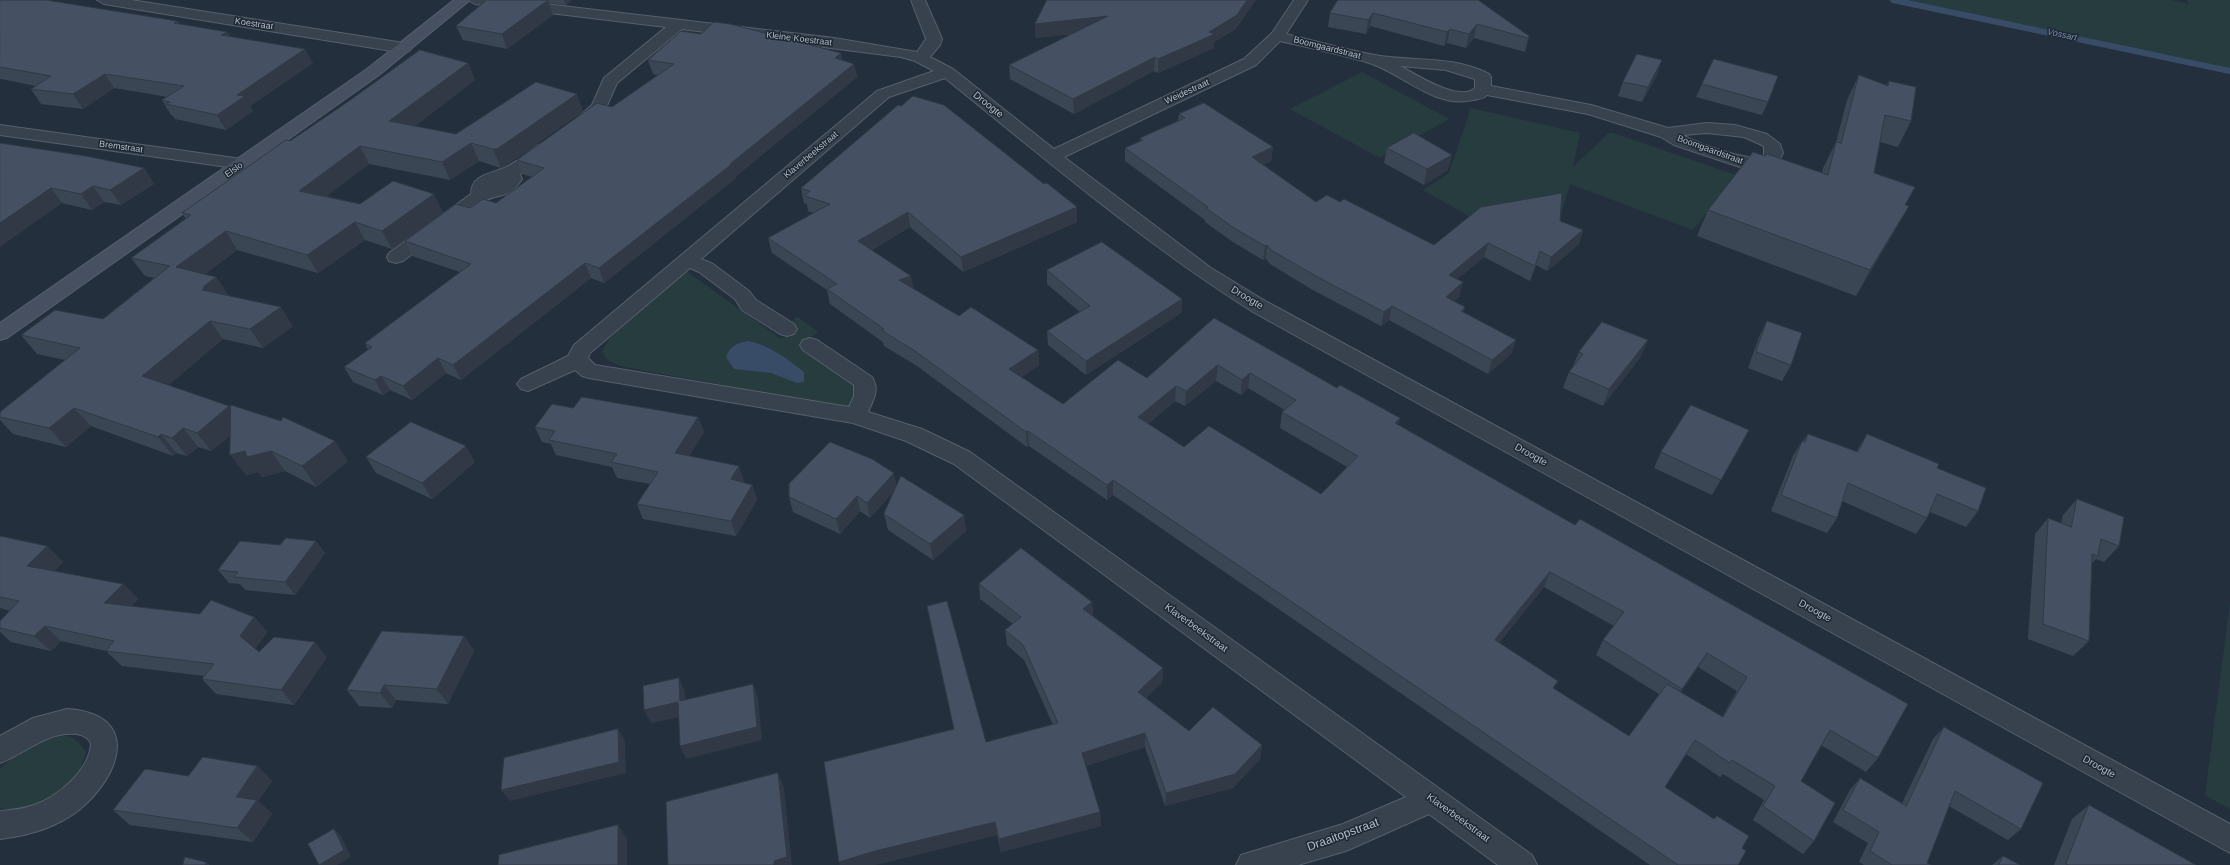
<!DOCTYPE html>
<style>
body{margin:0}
canvas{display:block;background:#242f3e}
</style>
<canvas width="2230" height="865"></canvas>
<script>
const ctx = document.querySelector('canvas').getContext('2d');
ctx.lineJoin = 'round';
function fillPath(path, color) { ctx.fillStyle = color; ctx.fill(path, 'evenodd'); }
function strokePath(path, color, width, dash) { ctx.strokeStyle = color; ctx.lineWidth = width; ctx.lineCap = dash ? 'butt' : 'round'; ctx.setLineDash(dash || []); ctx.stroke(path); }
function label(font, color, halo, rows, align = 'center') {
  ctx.font = font + ' Arial,sans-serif'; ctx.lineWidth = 3; ctx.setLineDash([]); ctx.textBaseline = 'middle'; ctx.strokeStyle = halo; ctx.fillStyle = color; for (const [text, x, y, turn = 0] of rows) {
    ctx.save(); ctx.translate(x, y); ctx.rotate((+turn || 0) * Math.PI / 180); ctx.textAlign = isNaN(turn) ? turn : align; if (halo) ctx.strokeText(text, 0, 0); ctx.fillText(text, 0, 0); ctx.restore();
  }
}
const green = new Path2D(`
 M1887 0H2170L2189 4 2187 0H2230V72Z
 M1362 72 1449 119 1380 158 1290 109Z
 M1471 108 1580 133 1573 167 1610 132 1736 175 1693 230 1570 184 1556 232 1474 219 1423 190 1449 173Z
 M686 271 781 339 799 328 790 322 798 317 818 332 799 345 853 382 858 390V398L848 407 836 406 620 366 606 359 602 351 611 337Z
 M2230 603V809L2205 795Z
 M53 735C70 735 77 738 86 752L80 770 67 786 51 797 35 805 14 811 0 808V769L20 749Z`);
const water = new Path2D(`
 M748 341C770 345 787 359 804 372V382L797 383 771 373 734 369 726 357C730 346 737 343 748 341Z`);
const stream = new Path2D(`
 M1893 0 2230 71`);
const street = new Path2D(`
 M97 0H131L404 43 409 45 412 48 409 51 404 53 104 4Z
 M468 0H511L834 38 917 52 926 39 911 0H925L942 39 940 45 930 57 953 69 1054 149 1244 59 1272 33 1294 0H1308L1286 34C1316 41 1345 50 1375 55 1414 62 1452 55 1489 74L1491 77V86L1591 105 1668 128 1707 123 1735 125 1767 134 1780 144 1783 153 1777 164 1761 169 1743 168 1674 145 1661 137 1588 114 1487 95C1484 99 1478 99 1473 100 1434 109 1404 74 1369 63 1340 54 1310 48 1280 41L1256 65 1064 157 1211 268 1267 302 2230 824V853L1253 312C1144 243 1045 159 945 78L889 97 701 259 713 264 749 291 756 300 794 324 797 329 794 334 787 336 780 334 742 310 735 299 699 272 690 268 590 353 588 358 595 365 849 407 854 396V385L803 350 800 345 803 340 810 338 817 340 872 377C880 389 873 401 868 412L922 429 970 452 1532 855 1537 865H1498L1429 814 1346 851 1298 865H1236L1241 855 1343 824 1406 797 954 464 906 441 853 423 589 378 582 376 575 370 528 391 521 389 517 384 521 379 568 356 574 345 877 91 934 71 915 61 901 57 682 29 617 83 605 110 586 127H574L572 123 592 105 604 78 666 27 475 4ZM1400 66 1446 70 1475 79V88C1460 103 1415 74 1400 66ZM1707 133 1744 137 1764 146V157C1750 162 1696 143 1683 135Z
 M0 125 242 159 248 160 251 164 248 168 242 169 0 135Z
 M544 144 550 145 553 149 520 174 522 179C507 202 500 191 483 202 456 221 429 241 403 261L396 263 389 261 387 257 389 253 471 194C471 175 490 174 504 168 516 163 527 153 538 145Z
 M67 709C142 714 121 776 79 810 57 827 28 836 0 839V811C11 810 23 809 34 805 57 797 89 771 91 744 89 738 83 735 77 734 46 731 27 753 0 763V736L33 718Z`);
const secondary = new Path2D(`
 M454 0H470L379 75 7 338 0 340V323L367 69Z`);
const wall = new Path2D(`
 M0 0 177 21 179 24 227 32 230 36 313 63 250 106 253 111 226 130 175 119 172 115H171L162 100 168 97 114 88 83 109 41 104 31 89 36 86 1 79H0Z
 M487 0H572L566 5 549 3 553 15 507 49 463 40 456 26Z
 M1478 0 1529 36 1525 52 1474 38 1466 48 1447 43 1444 46 1370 26 1366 34 1328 27 1330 13Z
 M1035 24 1236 29 1214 42V48L1158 73 1154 71 1074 114 1010 79 1009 65 1072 34 1035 38Z
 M841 53 842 60 854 64 857 77 735 177 736 178 604 283 591 278 461 380 446 373 412 400 390 390 383 395 353 382 344 367 368 350 365 343 460 272 412 256 405 241 470 208 496 203 532 177 522 174 517 160 612 107 658 75 653 74 648 60Z
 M468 63 475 80 415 126 456 134 583 111 504 167 501 168 479 161 450 180 369 164 326 196 360 204 443 212 392 249 365 240 318 273 237 250 205 274 216 277 229 296H228L293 326 263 348 223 339 168 385 229 406 231 408 348 461 316 487 285 471 262 477 258 472 246 475 231 435 211 451 198 447 187 456 176 453 173 456 91 426 66 447 13 434 0 420V412L65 360 37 354 21 335 103 319 154 278 145 276 131 258 186 219 182 213 290 141Z
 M1657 75 1642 102 1618 96 1623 82Z
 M1859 75 1887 85 1889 81 1911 121 1898 147 1880 142 1874 173 1905 205 1909 206 1894 232 1856 296 1697 236 1708 210 1765 156 1822 173 1823 168 1836 142 1847 100Z
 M1702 84 1768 102 1762 115 1696 97Z
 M1179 114 1273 147 1271 161 1263 165 1316 202H1340L1434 245 1560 221 1583 230 1579 244 1547 271 1536 265 1530 281 1484 257 1457 279 1459 297 1454 301 1465 307 1463 312 1516 340 1511 354 1488 374 1389 320 1381 326 1311 289 1270 264 1266 259 1263 260 1233 242 1205 222V220L1125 161V148L1140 141V138L1178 121Z
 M0 143 144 168 154 184 121 205 104 202 92 210 62 203Z
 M1387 148 1448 170 1424 185 1384 163Z
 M801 188 1077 222 963 272 910 227 872 250 913 289 959 316 1038 350 1039 365 1021 377 1063 404 1147 378 1214 318 1337 388 1400 418 1398 425 1878 758 1866 772 1821 745 1801 781 1814 841 1803 854 1753 820 1764 800 1723 774 1720 777 1686 754 1665 787 1742 848 1738 865H1650L1113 495 1107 500 1029 446 1027 447 917 366 884 346 883 342 830 304 827 290 772 253 768 238 814 213 808 211 807 204 804 203ZM1216 381 1241 395 1248 388 1285 410 1282 412 1280 428 1347 467 1321 494 1184 447 1148 424 1175 401 1185 406ZM1544 587 1614 626 1603 640 1596 655 1659 694 1629 736 1555 689 1499 643ZM1698 667 1737 691 1722 717 1681 692Z
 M1047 270 1182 299 1181 313 1086 375 1048 345 1047 331 1080 312 1047 284Z
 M1767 321 1791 365 1782 381 1748 368 1759 337Z
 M1579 352 1641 356 1603 406 1563 388 1569 372 1573 366Z
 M573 408 698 417 704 432 689 456 744 481 743 482 752 485 757 500 736 536 643 519 637 504 650 484 617 478 612 467 556 455 551 444 542 442 535 427Z
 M1808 434 1856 452 1867 434 1937 468 1978 511 1966 527 1930 512 1927 518 1916 534 1842 501 1837 518 1827 533 1771 511 1793 456 1802 441H1803Z
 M1741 446 1712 495 1654 468 1661 452Z
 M366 457 475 462 432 499 376 473Z
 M897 486 964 515 966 531 933 560 888 530 884 514 894 491 870 518 860 511 840 534 793 512 789 497Z
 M2077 499 2119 546 2104 562 2096 559 2092 563 2089 641 2073 656 2028 639 2035 534 2048 518 2061 524 2063 515Z
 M0 536 47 546 63 562 54 571 123 584 138 599 131 606 200 614 254 617 267 632 255 649 259 652 327 657 294 705 216 694 202 679 204 676 122 666 106 651 61 641 51 651 11 642 0 632V621L10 611 0 608Z
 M325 553 295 595 245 590 240 584 229 583 218 570Z
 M979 584 1092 602 1093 616 1163 668 1162 682 1146 698 1189 731 1262 745 1260 759 1233 788 1165 806 1145 747 1086 766 1101 826 1001 852 997 835 879 864 954 730 927 606 986 742 1053 725 1024 660 1007 645 1005 630 1013 624 980 599Z
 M464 636 474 651 448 704 396 700 392 708 359 706 347 690Z
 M1944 727 2021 829 2008 840 1949 806 1927 863 1931 865H1864L1859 862 1868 843 1833 822 1850 790 1860 778 1902 803 1933 739Z
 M257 766 272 781 258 801 272 814 253 842 130 825 113 810 188 776Z
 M2089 805 2196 865H2054L2072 819Z
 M2003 856 2020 865H1992Z`);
const shadedWall = new Path2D(`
 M548 0 553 15 507 49 502 34Z
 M564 0H572L566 5Z
 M1247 0H1256L1236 29 1214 42V48L1158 73V59L1209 32Z
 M1373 13 1370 26 1366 34 1368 20Z
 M1108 16V30L1035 38V24Z
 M1477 24 1474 38 1466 48 1469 34Z
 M1450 29 1447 43 1444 46 1447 32Z
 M227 32 235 46 221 35Z
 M1529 36 1526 50 1525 52 1528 38Z
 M305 49 313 63 250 106 253 111 226 130 217 115 237 95Z
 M841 53 843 67 835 58Z
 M1155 57 1154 71 1074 114 1073 99Z
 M1662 60 1657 75 1642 102 1648 87Z
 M468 63 475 80 398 139 389 121Z
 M854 64 857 77 735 177 736 178 604 283 599 268 730 164Z
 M105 74 114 88 83 109 73 94Z
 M577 94 583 111 504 167 501 168 493 149Z
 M471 143 479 161 450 180 442 162Z
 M360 146 369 164 310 209 299 191Z
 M1273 147 1271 161 1251 171 1252 157Z
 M1452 155 1448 170 1424 185 1427 169Z
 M144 168 154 184 121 205 110 190Z
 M93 186 104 202 92 210 81 194Z
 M51 188 62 203 0 247V223Z
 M434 194 443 212 392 249 382 231Z
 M1909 206 1894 232 1856 296 1870 270Z
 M1077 207V222L963 272 961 257Z
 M908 212 910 227 861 256 858 241Z
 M355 222 365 240 318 273 307 255Z
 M1583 230 1579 244 1547 271 1551 257Z
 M226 231 237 250 189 286 176 267Z
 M1488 243 1484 257 1445 289 1449 275Z
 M1267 245 1266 259 1263 260 1265 246Z
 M585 263 591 278 461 380 453 365Z
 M911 276 914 291 899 280Z
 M216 277 229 296 217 304 202 290 203 287Z
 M1463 282 1459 297 1442 311 1446 297Z
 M1182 299 1181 313 1086 375V361Z
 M1392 306 1389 320 1381 326 1384 312Z
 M281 307 293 326 263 348 250 329Z
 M210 321 223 339 157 395 142 376Z
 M1516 340 1511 354 1488 374 1492 360Z
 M1648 340 1641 356 1603 406 1609 389Z
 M1038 350 1039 365 1011 385 1009 369Z
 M438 358 446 373 412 400 403 386Z
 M1218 365 1216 381 1185 406 1186 391Z
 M1250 373 1248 388 1241 395 1242 380Z
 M381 376 390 390 383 395 375 380Z
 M1176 386 1175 401 1138 433V417Z
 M229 406 243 425 211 451 197 433Z
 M74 408 91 426 66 447 49 428Z
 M698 417 704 432 681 468 675 453Z
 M1400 418 1396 433 1395 423Z
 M183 428 198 447 187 456 172 438Z
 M1749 430 1741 446 1712 495 1721 480Z
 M1028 431 1029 446 1027 447 1026 432Z
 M161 434 176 453 173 456 158 437Z
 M335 441 348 461 316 487 302 466Z
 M466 446 475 462 432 499 422 483Z
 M245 451H271L285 471 262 477 258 472 246 475 230 455Z
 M739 466 744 481 736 494 731 479Z
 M894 473 897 488 870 518 867 503Z
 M1113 480V495L1107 500V485Z
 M752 485 757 500 736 536 731 521Z
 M857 496 860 511 840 534 836 519Z
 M964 515 966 531 933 560 930 544Z
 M316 541 325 553 295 595 285 582Z
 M47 546 63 562 43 581 27 566Z
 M1550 572 1544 587 1489 655 1495 640Z
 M123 584 138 599 120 618 104 603Z
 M1092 602 1093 616 1083 609Z
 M254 617 267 632 254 651 240 636Z
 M45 626 61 641 51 651 34 636Z
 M464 636 474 651 448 704 437 689Z
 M315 642 327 657 294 705 281 690Z
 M1707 653 1698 667 1673 703 1682 689Z
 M1163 668 1162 682 1137 706 1138 692Z
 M679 678 685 692 686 715 680 701Z
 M753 684 758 698 762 740 686 759 680 746Z
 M384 685 396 700 392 708 380 693Z
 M678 702 685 716 651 723 644 710Z
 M618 729 625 741 626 773 510 801 501 790Z
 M1145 733V747L1083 767 1082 753Z
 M1262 745 1260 759 1233 788 1165 806 1166 793Z
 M257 766 272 781 258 801 272 814 253 842 237 828 236 797Z
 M778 773 784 788 792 865H774Z
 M1100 812 1101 826 1001 852 999 839Z
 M995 822 997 835 875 865H840L839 862 875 851Z
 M618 825 627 839V865H618Z
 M334 829 341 836 351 857 337 865H319Z
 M206 862 210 865H205Z`);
const building = new Path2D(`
 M0 0H46L177 21 174 23 227 32 221 35 305 49 237 95 245 96 217 115 166 104 170 102 162 100 184 86 105 74 73 94 31 89 51 76 0 67Z
 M487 0H548L502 34 456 26Z
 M1047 0H1247L1237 15 1209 32 1215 34 1158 59 1155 57 1073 99 1009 65 1108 16 1035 24Z
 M1338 0H1478L1529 36 1528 38 1477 24 1469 34 1450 29 1447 32 1373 13 1368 20 1330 13Z
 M714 22 730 24 841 53 835 58 854 64 730 164H732L599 268 585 263 453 365 438 358 403 386 381 376 375 380 344 367 372 347 365 343 471 264 405 241 456 204 470 208 483 199 496 203 544 168 517 160 597 103 612 107 674 64 648 60 681 31 701 34Z
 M420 50 468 63 389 121 456 134 536 82 577 94 497 149H493L471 143 442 162 360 146 299 191 360 204 393 181 434 194 382 231 355 222 307 255 226 231 176 267 216 277 203 287 205 288 202 290 281 307 250 329 210 321 142 376 229 406 197 433 183 428 172 438 161 434 158 437 74 408 49 428 0 417V412L80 348 21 335 55 310 103 319 170 266 131 258 191 215 182 213 286 140 290 141 349 101Z
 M1637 54 1662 60 1648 87 1623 82Z
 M1714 59 1778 76 1768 102 1702 84Z
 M1859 75 1888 86 1889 81 1916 87 1911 121 1885 115 1874 173 1915 187 1905 205 1909 206 1870 270 1708 210 1753 152 1765 156 1767 154 1828 175 1836 142 1841 143Z
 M913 96 944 105 1044 184 1047 183 1077 207 961 257 908 212 858 241 911 276 899 280 959 316 971 307 1038 350 1009 369 1063 404 1118 360 1147 378 1214 318 1337 388 1340 385 1400 418 1395 423 1575 525 1580 519 1908 704 1878 758 1830 730 1801 781 1835 803 1814 841 1763 806 1775 786 1732 760 1730 763 1695 740 1665 787 1714 819 1717 816 1749 836 1742 848 1746 851 1738 865H1678L1113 480 1107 485 1028 431 1026 432 915 351 881 330 884 329 827 289 837 284 768 238 830 204 805 196 810 191 801 188 898 105 901 106ZM1218 365 1242 380 1250 373 1296 400 1282 412 1358 456 1321 494 1209 426 1184 447 1138 417 1176 386 1186 391ZM1550 572 1624 612 1603 640 1682 689 1707 653 1747 677 1723 717 1667 684 1629 736 1553 688 1558 681 1495 640Z
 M1204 103 1273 147 1252 157 1316 202 1327 195 1340 202 1344 199 1434 245 1481 207 1562 193 1560 221 1583 230 1551 257 1540 251 1535 266 1488 243 1449 275 1463 282 1446 297 1465 307 1461 311 1516 340 1492 360 1392 306 1384 312 1314 275 1271 250 1267 245 1265 246 1234 228 1206 208 1208 207 1125 148 1143 140 1140 138 1185 118 1179 114Z
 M1414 133 1452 155 1427 169 1387 148Z
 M0 143 86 156 144 168 110 190 93 186 81 194 51 188 0 223Z
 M1102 242 1182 299 1086 361 1047 331 1090 306 1047 270Z
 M1767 321 1802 333 1791 365 1756 352Z
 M1602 322 1648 340 1609 389 1569 372 1583 354 1579 352Z
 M582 397 698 417 675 453 739 466 731 479 752 485 731 521 637 504 658 472 611 462 617 454 549 440 555 431 535 427 552 404 573 408Z
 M231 405 281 421 283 417 335 441 302 466 271 451 247 457 245 451 230 455Z
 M1691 405 1749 430 1721 480 1661 452Z
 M411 422 466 446 422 483 366 457Z
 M1808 434 1858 452 1867 434 1939 464 1937 468 1986 488 1978 511 1937 494 1927 518 1848 483 1837 518 1781 495 1802 441 1805 442Z
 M830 442 872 459 894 473 867 503 857 496 836 519 789 497V484Z
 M901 476 964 515 930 544 884 514Z
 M2077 499 2124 517 2119 546 2101 539 2098 556 2092 554 2089 641 2043 624 2048 518 2071 527Z
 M0 536 47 546 27 566 123 584 104 603 200 614 211 600 254 617 240 636 259 652 274 637 315 642 281 690 202 679 214 664 106 651 114 641 45 626 34 636 0 628V621L19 601 0 597Z
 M286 538 316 541 285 582 234 577 238 572 218 570 240 541 280 545Z
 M1021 548 1092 602 1083 609 1163 668 1138 692 1189 731 1213 707 1262 745 1235 774 1166 793 1145 733 1082 753 1100 812 999 839 995 822 875 851 839 862 824 762 954 729 927 606 947 601 986 742 1058 723 1023 645 1005 630 1021 617 979 584Z
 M382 631 464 636 437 689 384 685 380 693 347 690Z
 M679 678 680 701 753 684 757 727 680 746 678 702 644 710 643 686Z
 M1944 727 2043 783 2021 829 1955 791 1927 863 1931 865H1892L1870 851 1879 832 1843 810 1860 778 1906 806Z
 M618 729 619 762 501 790 504 758Z
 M203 757 257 766 236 797 257 800 237 828 113 810 145 769 188 776Z
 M778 773 787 857 774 861V865H668L666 802Z
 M2089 805 2196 865H2068L2066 864Z
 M618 825V865H498L499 855Z
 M334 829 344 850 319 865 308 844Z
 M2003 856 2020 865H1999Z
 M185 857 206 862 205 865H183Z`);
const farStreetnames = [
 ["Koestraat",254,24,9],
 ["Kleine Koestraat",799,39,7],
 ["Boomgaardstraat",1327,48,14],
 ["Weidestraat",1187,92,-25],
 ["Bremstraat",121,147,8],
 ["Boomgaardstraat",1710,150,20],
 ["Klaverbeekstraat",811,155,-40],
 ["Elslo",234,170,-35]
];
const farWaternames = [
 ["Vossart",2062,35,12]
];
const streetNames = [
 ["Droogte",988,105,39],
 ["Droogte",1247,298,31],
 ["Droogte",1531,455,29],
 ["Droogte",1815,611,29],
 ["Klaverbeekstraat",1196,628,36],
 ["Droogte",2099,767,29],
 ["Klaverbeekstraat",1458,818,36]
];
const nearStreetnames = [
 ["Draaitopstraat",1343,835,-20]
];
fillPath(green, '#263c3f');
fillPath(water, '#394c67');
strokePath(stream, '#394c67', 6);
strokePath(street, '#565f6c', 2);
strokePath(secondary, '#565f6c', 2);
fillPath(street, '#38414e');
fillPath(secondary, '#465061');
fillPath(wall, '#3b4654');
fillPath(shadedWall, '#303945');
fillPath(building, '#455162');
strokePath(building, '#303945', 1);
label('9px', '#b4bcc9', '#1d2633', farStreetnames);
label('italic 9px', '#7c92b1', '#1d2633', farWaternames);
label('10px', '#b4bcc9', '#1d2633', streetNames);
label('12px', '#b4bcc9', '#1d2633', nearStreetnames);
</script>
